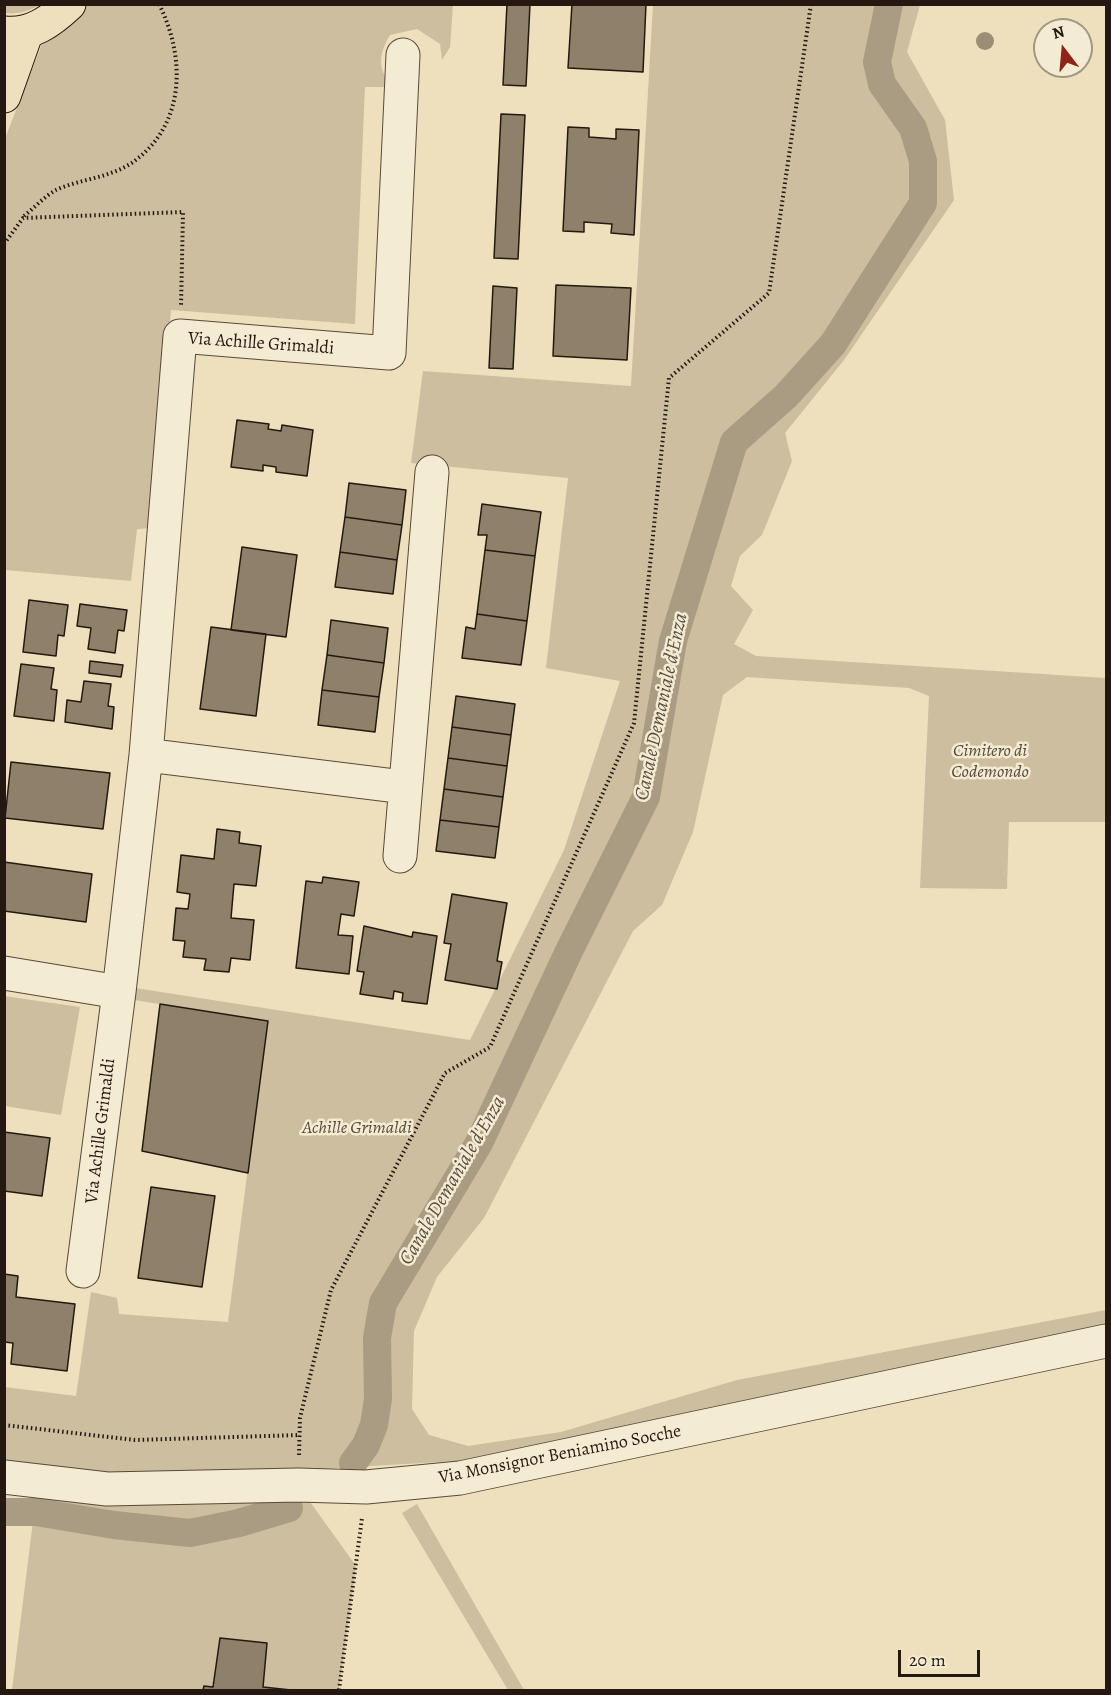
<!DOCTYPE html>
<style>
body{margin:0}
#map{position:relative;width:1111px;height:1695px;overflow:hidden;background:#eee0bc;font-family:Alegreya,serif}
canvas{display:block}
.frame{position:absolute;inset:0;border:6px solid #251810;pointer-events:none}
.north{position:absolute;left:1033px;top:18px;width:60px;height:60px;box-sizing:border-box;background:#f4ebd3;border:2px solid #a19785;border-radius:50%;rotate:344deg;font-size:16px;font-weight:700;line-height:24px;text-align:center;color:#251810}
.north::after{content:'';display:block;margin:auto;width:21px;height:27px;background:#8f2418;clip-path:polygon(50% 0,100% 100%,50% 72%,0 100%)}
.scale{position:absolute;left:898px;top:1650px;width:82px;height:27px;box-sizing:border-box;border:3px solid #251810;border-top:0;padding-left:8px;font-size:18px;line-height:21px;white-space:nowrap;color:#251810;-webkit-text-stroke:4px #f4ebd3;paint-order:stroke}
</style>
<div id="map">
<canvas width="1111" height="1695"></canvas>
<div class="frame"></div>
<div class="north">N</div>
<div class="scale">20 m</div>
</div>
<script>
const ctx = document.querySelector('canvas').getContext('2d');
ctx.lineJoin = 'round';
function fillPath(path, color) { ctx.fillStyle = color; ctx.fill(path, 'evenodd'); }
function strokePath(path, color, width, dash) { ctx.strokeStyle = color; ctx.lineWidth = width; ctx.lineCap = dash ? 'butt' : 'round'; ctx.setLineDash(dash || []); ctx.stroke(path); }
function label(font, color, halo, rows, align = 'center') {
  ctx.font = font + ' Alegreya,serif'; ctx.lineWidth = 5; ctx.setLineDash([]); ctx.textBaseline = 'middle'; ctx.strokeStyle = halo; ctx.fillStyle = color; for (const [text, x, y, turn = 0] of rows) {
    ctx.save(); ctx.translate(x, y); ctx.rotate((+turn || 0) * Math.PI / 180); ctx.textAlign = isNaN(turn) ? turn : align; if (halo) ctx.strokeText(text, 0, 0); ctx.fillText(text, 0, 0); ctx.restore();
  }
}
const green = new Path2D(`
 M4 5 5 4 41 5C30 10 18 15 5 13Z
 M87 5H453L450 47 442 60 440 44 417 29 390 35C379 53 376 71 394 87H365L355 324 171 310 152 528 137 529 131 581 5 570 4 141 42 44 75 19Z
 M653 5H920L907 52 945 120 954 200 844 360 785 433 792 461 762 535 740 556 731 586 753 610 734 644 756 656 1106 678V822H1009L1007 889 920 888 929 696 909 688 747 677 723 695 693 832 662 905 633 931 484 1218 437 1277 414 1331 412 1409 429 1435 468 1446 561 1432 737 1380 1106 1310V1325L492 1459 183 1477 106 1478 5 1464V1387L76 1396 91 1292 117 1298 119 1314 228 1322 267 1021 134 1000 135 988 470 1040 564 850 620 681 546 668 568 478 411 463 423 371 631 386Z
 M4 996 80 1007 61 1115 5 1106Z
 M38 1481 298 1485 356 1566 339 1690H12Z
 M417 1504 524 1690H508L402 1513Z`);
const canal = new Path2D(`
 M353 1463 366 1445 374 1425 378 1399 377 1338 383 1303 479 1143 569 951 646 797 673 641 734 442 786 396 833 344 923 203V161L913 128 882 84 877 62 889 4
 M4 1512H36L114 1525 190 1533 239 1523 289 1508`);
const building = new Path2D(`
 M507 4H530L526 86 503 85Z
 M572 4H646L643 72 568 68Z
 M501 114 525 115 518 259 494 258Z
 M568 127 589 128V137L616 139V129L639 130 634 235 611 233 612 224 584 222V232L563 231Z
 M556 285 631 288 627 360 553 356Z
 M493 286 517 288 513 369 489 368Z
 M237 420 269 424 268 429 281 431 282 425 313 430 307 476 276 472V467L263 465V471L231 467Z
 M349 483 406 490 402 525 345 517Z
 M482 504 541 512 535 556 485 550 487 535H478Z
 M345 517 402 525 397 560 340 552Z
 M242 547 297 555 286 637 231 630Z
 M485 550 535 556 527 621 477 614Z
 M340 552 397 560 393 594 335 587Z
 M29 600 68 605 64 636 58 635 56 656 23 652Z
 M80 604 127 610 124 631 118 630 115 653 88 649 91 628 77 626Z
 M477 614 527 621 521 665 462 658 466 627 475 629Z
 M331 620 388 628 384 663 327 655Z
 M211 627 266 634 256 716 200 709Z
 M327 655 384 663 379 697 322 690Z
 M90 661 123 665 121 677 89 673Z
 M21 664 54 668 51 689 57 690 54 721 14 716Z
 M84 681 111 684 108 706 114 707 112 729 65 722 67 700 81 702Z
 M322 690 379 697 375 732 318 725Z
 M456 696 515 704 511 735 452 727Z
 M452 727 511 735 507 766 448 758Z
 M448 758 507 766 503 797 444 789Z
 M11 762 110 773 103 829 5 818Z
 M444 789 503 797 499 827 440 820Z
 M440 820 499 827 495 858 436 851Z
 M217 829 240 832 239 843 261 846 256 886 234 884 231 918 254 920 250 960 231 958 229 972 204 970 206 959 183 957 185 941 173 940 176 908 188 909 190 894 177 892 181 855 214 859Z
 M4 862 92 874 86 922 4 911Z
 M323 877 359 882 354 916 341 914 338 935 353 936 349 974 296 968 306 881 322 883Z
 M452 894 507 903 497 961 502 962 497 989 445 980 451 944 444 943Z
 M364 926 412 937 413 932 437 936 427 1004 402 1001 403 993 394 991 393 999 360 994 364 972 357 971Z
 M160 1004 268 1021 248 1173 142 1151Z
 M4 1132 50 1138 42 1196 4 1191Z
 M151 1187 215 1196 202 1287 138 1278Z
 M4 1274 18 1276 16 1297 75 1304 67 1371 11 1364 13 1343 4 1342Z
 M220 1638 267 1643 263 1687 291 1690H203L204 1686 213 1687Z`);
const path = new Path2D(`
 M24 216C34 208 45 196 56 190 82 178 114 178 137 159 186 121 185 56 159 4
 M4 244 23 218 183 212 181 307
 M4 1425 135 1440 300 1435
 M299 1455 300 1418 331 1290 445 1073 490 1047 634 723 669 378 769 293 811 4
 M339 1690 362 1518`);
const minor = new Path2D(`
 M146 755 404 787
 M400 856 432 472
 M4 973 119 992 146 755 180 336 389 353 403 55
 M83 1271 119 992
 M4 1477 107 1489 298 1485 366 1487 460 1478 1106 1341`);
const major = new Path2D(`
 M4 33C31 36 51 21 69 4
 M4 96 27 31`);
const trees = [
 [985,41]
];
const streetNames = [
 ["Via Achille Grimaldi",261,344,4],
 ["Via Achille Grimaldi",101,1131,-83],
 ["Via Monsignor Beniamino Socche",560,1455,-11]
];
const parkNames = [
 ["Cimitero di",990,752],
 ["Codemondo",990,773],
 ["Achille Grimaldi",357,1129]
];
const waterNames = [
 ["Canale Demaniale d'Enza",662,707,-78],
 ["Canale Demaniale d'Enza",453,1181,-60]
];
fillPath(green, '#ccbe9f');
strokePath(canal, '#aa9c82', 28);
fillPath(building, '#8e8069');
strokePath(building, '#251810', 1.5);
strokePath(minor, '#574a3b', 35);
strokePath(major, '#251810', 35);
strokePath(path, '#251810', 4, [1.5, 3]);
strokePath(minor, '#f4ebd3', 33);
strokePath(major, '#eee0bc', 33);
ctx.fillStyle = '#9b8e75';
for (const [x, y] of trees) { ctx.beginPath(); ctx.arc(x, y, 9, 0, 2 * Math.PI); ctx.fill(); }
label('18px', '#251810', '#f4ebd3', streetNames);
label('italic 18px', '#574a3b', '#f4ebd3', parkNames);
label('italic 20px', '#5a4d3e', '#f4ebd3', waterNames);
</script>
